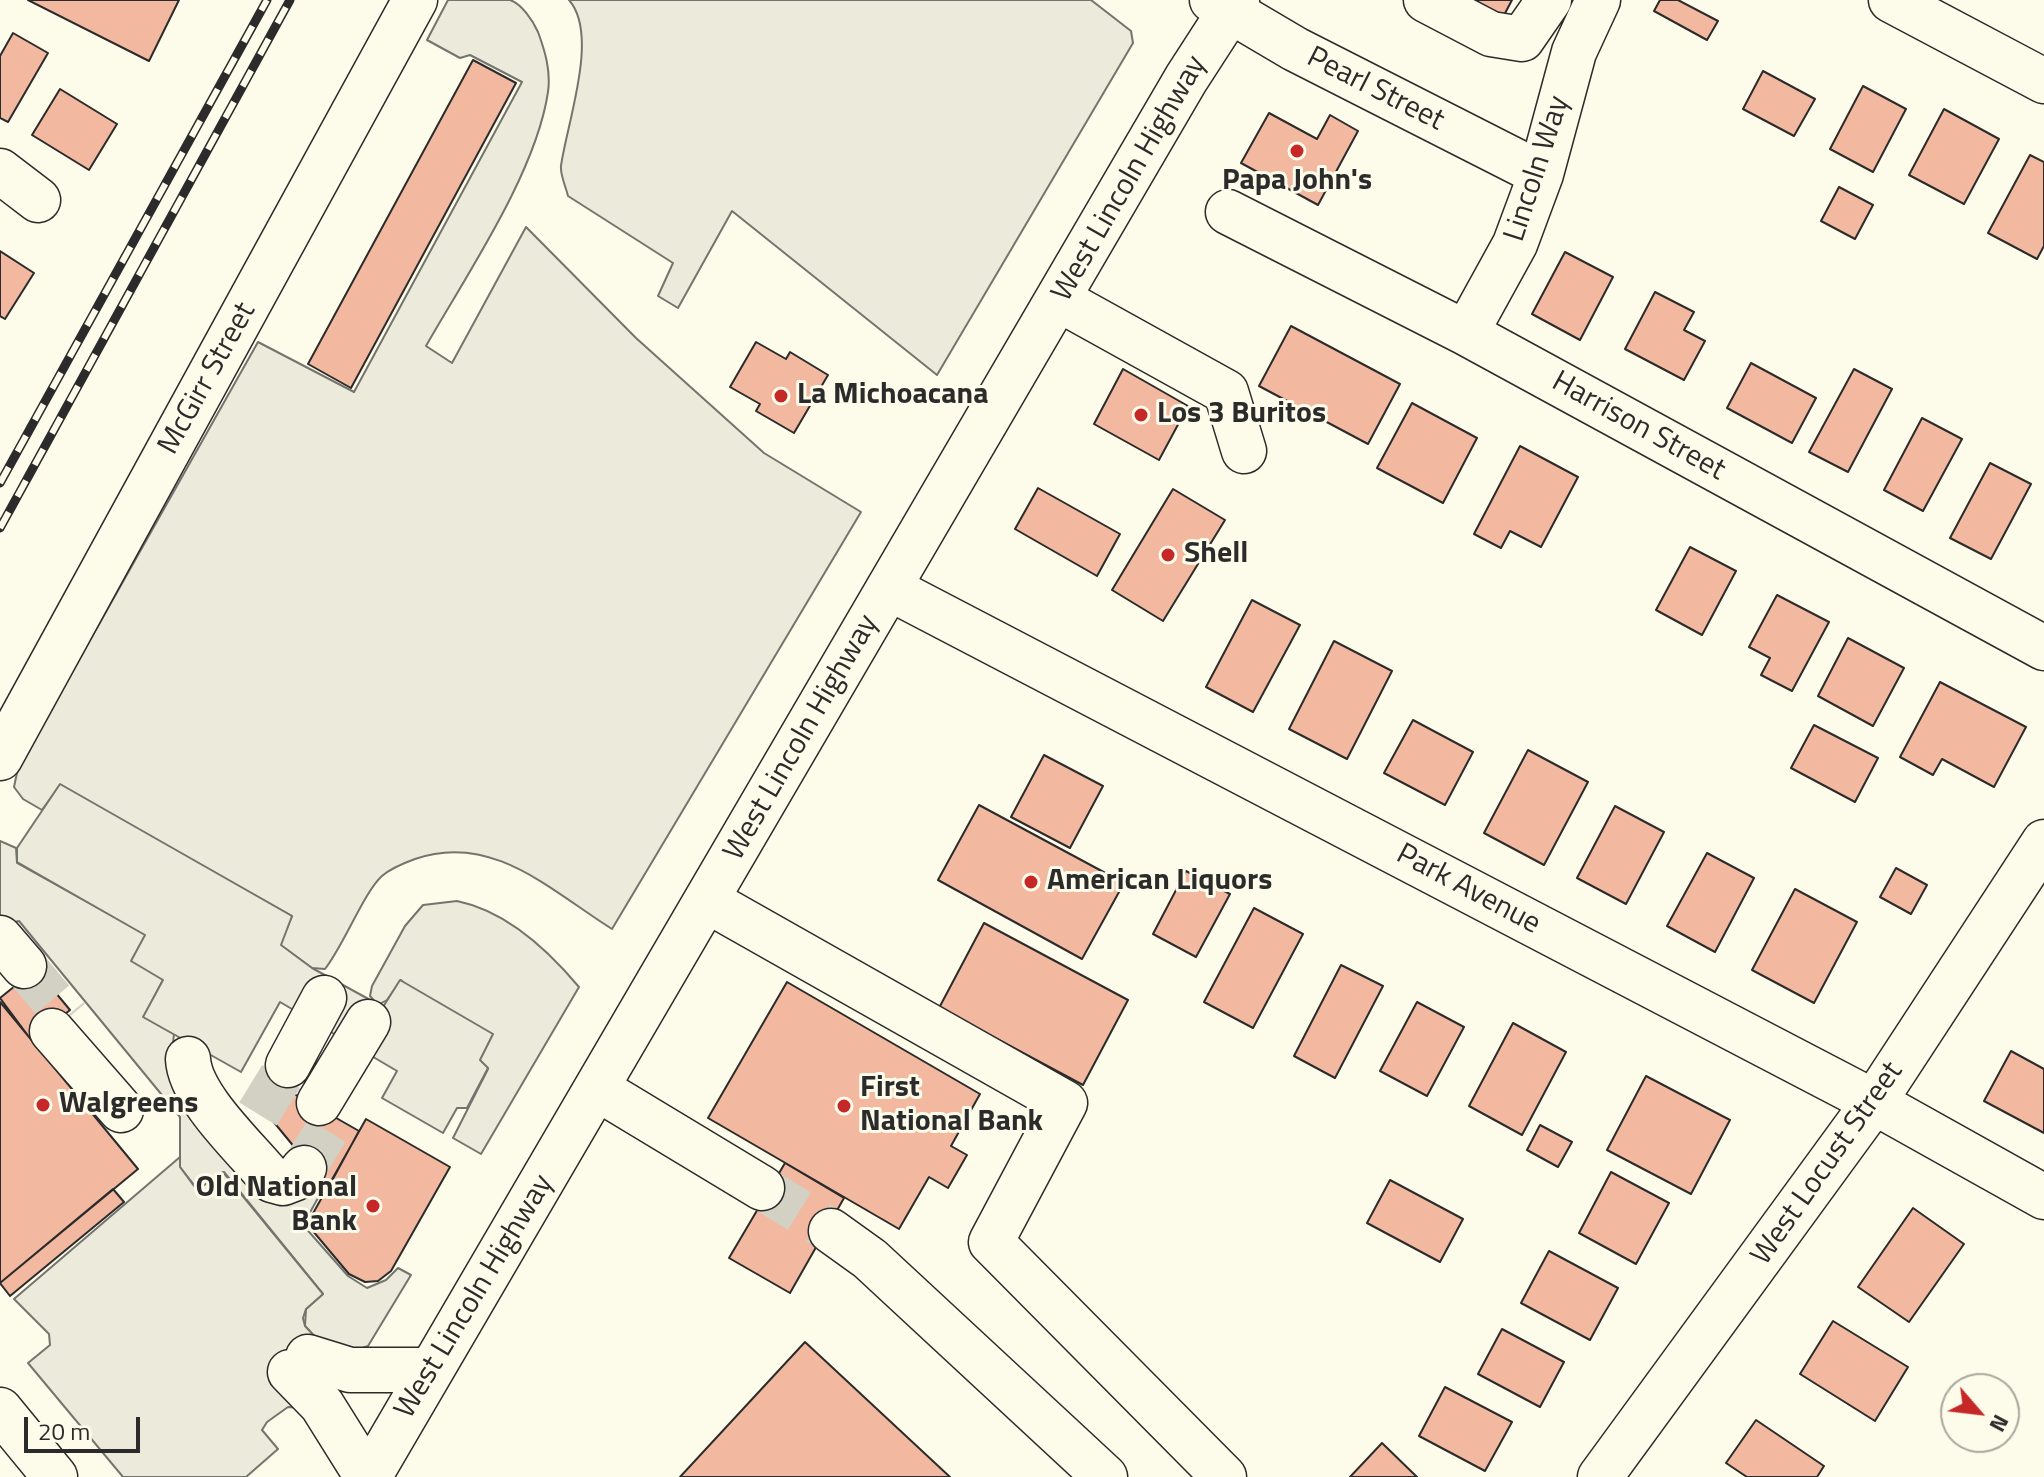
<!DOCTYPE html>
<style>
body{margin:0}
#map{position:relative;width:2044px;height:1477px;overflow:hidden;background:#fdfbea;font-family:"Titillium Web",sans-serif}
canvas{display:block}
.north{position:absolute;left:1940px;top:1373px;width:80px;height:80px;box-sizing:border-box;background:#fdfbea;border:2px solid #a9a89e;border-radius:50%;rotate:118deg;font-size:22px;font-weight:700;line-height:32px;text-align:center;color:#2b2b2b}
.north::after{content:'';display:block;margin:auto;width:28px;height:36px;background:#c62828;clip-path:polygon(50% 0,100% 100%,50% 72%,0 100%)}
.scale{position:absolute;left:24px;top:1417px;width:116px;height:36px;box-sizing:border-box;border:4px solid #2b2b2b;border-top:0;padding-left:10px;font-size:24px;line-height:28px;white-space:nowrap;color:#2b2b2b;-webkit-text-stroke:6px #fdfbea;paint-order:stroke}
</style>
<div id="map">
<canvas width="2044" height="1477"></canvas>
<div class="north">N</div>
<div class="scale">20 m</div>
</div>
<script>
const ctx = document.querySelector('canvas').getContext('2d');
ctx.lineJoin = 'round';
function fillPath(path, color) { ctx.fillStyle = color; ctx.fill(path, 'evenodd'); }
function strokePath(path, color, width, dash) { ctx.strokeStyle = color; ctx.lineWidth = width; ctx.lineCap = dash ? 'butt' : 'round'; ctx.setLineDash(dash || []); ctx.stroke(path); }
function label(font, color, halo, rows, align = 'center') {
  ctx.font = font + ' "Titillium Web",sans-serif'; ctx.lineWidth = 6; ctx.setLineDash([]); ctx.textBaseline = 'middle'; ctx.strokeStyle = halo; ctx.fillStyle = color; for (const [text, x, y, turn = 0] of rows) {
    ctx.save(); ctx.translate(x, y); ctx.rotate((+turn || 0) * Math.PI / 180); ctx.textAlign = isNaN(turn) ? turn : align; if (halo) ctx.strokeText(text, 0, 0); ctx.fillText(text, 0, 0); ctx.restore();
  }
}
const green = new Path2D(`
 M448 0C466 0 493 0 510 0 522 4 533 21 538 32 545 51 551 71 548 92 536 173 467 274 426 346L452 363 526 227 636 338 764 453 861 512 612 929C550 890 492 832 415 859 404 863 391 868 382 876 364 892 344 945 325 969L312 968 280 945 292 916 60 785 42 810 23 799 14 787 18 768 258 342 354 392 522 82 470 55 460 58 427 40Z
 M569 0H1091L1131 31 1133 43 937 375 732 211 678 308 658 296 673 263 568 196C566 187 560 175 561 166 566 126 600 35 569 0Z
 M0 841 16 848 17 863 146 935 163 980 144 1017 174 1034 172 1052 186 1102 314 1179 323 1189 303 1225 348 1276 367 1288 386 1280 398 1268 411 1275 368 1346 354 1351 317 1339 305 1326 306 1309 323 1294 224 1172 198 1190 180 1167V1117L19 921 6 924 0 920Z
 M457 901C506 911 548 950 579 987L481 1154 453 1138 488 1069 401 980 387 1000 378 1005 370 996 372 986 405 926 423 905Z`);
const parking = new Path2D(`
 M60 784 292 916 281 945 312 968 383 1007 400 980 493 1034 480 1060 488 1068 467 1108H457L443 1133 382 1098 397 1071 280 1002 241 1072 143 1017 163 980 131 961 145 935 17 862V848Z
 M180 1157V1167L197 1190 223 1172 323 1294 306 1309 303 1318 305 1326 317 1339 302 1408 288 1407 267 1422 262 1430 278 1449 246 1477H123L28 1363 50 1345 49 1334 14 1299Z`);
const building = new Path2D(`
 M28 0H179L149 61Z
 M1466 0H1512L1502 19Z
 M1660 0H1678L1718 21 1707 40 1654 11Z
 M13 33 48 53 8 122 0 118V56Z
 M473 60 516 83 351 388 308 364Z
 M1763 71 1815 99 1794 136 1743 109Z
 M1863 86 1906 109 1873 172 1830 149Z
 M60 89 117 124 89 170 32 135Z
 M1944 109 1999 139 1964 204 1909 175Z
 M1269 113 1317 139 1330 115 1358 131 1318 205 1241 163Z
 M2030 155 2044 162V246L2037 259 1988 233Z
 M1839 187 1873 205 1855 239 1821 221Z
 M0 251 34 273 5 319 0 316Z
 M1565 252 1613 277 1580 340 1532 314Z
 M1655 292 1694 312 1684 330 1705 341 1684 380 1625 349Z
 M1291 326 1400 384 1368 444 1259 386Z
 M756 342 786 359 790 352 828 375 794 433 756 411 760 404 730 387Z
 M1751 363 1816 398 1792 443 1727 408Z
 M1123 369 1188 406 1159 460 1094 424Z
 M1854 369 1892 389 1848 472 1809 452Z
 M1412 403 1477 438 1443 503 1377 468Z
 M1922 418 1962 439 1923 511 1884 490Z
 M1520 446 1578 477 1541 547 1510 531 1501 548 1474 534Z
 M1990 463 2031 484 1991 559 1950 538Z
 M1038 488 1120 534 1097 576 1015 529Z
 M1173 489 1225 520 1163 621 1112 590Z
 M1690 547 1736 571 1702 635 1656 610Z
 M1777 595 1829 622 1792 691 1761 675 1770 658 1749 647Z
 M1252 600 1300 625 1253 712 1206 687Z
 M1848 638 1904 668 1873 726 1818 696Z
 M1334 641 1392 671 1347 759 1289 729Z
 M1940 682 2026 727 1994 787 1942 759 1933 775 1900 757Z
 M1413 720 1473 752 1445 805 1384 773Z
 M1814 725 1878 758 1855 802 1791 768Z
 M1528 750 1588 782 1544 865 1484 833Z
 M1044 755 1103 786 1070 848 1011 817Z
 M979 805 1124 883 1082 959 938 880Z
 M1615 806 1664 832 1626 904 1577 878Z
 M1707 853 1754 878 1715 952 1667 926Z
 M1896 868 1927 885 1911 914 1880 897Z
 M1186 871 1230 894 1196 957 1153 934Z
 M1795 889 1857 922 1814 1003 1752 970Z
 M1254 908 1303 934 1253 1028 1204 1002Z
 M984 923 1128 1000 1083 1085 939 1008Z
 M1341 965 1383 986 1335 1078 1294 1056Z
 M36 969 70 1010 32 1041 0 998Z
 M787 982 980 1094 951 1146 967 1155 948 1188 929 1177 899 1229 708 1118Z
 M0 1002 138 1169 0 1283Z
 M1417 1002 1464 1027 1427 1096 1380 1071Z
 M1513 1023 1566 1052 1522 1135 1469 1106Z
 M2011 1051 2044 1069V1133L1984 1101Z
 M259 1074 359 1131 328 1188 249 1092Z
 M1646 1076 1730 1120 1691 1194 1607 1150Z
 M366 1119 450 1167 391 1271 378 1281 365 1282 349 1274 307 1224Z
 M1540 1125 1572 1142 1558 1167 1527 1150Z
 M785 1163 844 1198 790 1293 729 1258Z
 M1611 1172 1669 1203 1636 1264 1579 1233Z
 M1390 1180 1463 1219 1440 1262 1367 1223Z
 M113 1189 124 1202 10 1296 0 1283Z
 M1913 1208 1964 1244 1909 1322 1858 1287Z
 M1549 1251 1618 1288 1590 1340 1521 1303Z
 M1833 1321 1908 1367 1875 1421 1800 1374Z
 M1502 1329 1564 1362 1540 1407 1478 1374Z
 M805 1342 950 1477H680Z
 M1445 1387 1512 1422 1485 1471 1419 1436Z
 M1756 1420 1824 1466 1817 1477H1747L1726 1463Z
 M1382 1443 1417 1477H1350Z`);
const minorTunnel = new Path2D(`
 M24 966 68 1018
 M258 1114 288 1065
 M304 1168 338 1112
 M762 1188 831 1231`);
const minor = new Path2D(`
 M1212 0 1295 49 1541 174
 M1426 0 1491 34 1522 39 1549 0
 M1891 0 2044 81
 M0 171 38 200
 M1228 212 1466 333 2044 648
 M1060 300 1226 392 1244 451
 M1466 333 1515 244 1541 174 1574 52 1598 0
 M889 588 1874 1102 2044 1197
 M0 758 415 0
 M708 901 1065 1103 991 1242 1224 1477
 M0 938 24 966
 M52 1031 121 1110
 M188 1059C190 1098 247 1149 272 1180L283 1183 296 1178 304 1168
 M288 1065 324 998
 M598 1089 762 1188
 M319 1103 368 1022
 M831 1231 870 1259 1105 1477
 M308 1357 350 1370H429
 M290 1372 322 1405 367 1477
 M0 1410 55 1477
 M1600 1477 1874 1102 2044 842`);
const major = new Path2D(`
 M369 1477 1186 79 1237 0`);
const rail = new Path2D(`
 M0 483 267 0
 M0 528 290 0`);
const markers = [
 [1297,151,8,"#c62828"],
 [781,396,8,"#c62828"],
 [1141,415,8,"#c62828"],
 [1168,555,8,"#c62828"],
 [1031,882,8,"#c62828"],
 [43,1105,8,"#c62828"],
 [844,1106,8,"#c62828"],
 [373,1206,8,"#c62828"]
];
const streetNames = [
 ["Pearl Street",1375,90,27],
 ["Lincoln Way",1538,169,-72],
 ["West Lincoln Highway",1130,179,-60],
 ["McGirr Street",208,379,-61],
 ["Harrison Street",1638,427,29],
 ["West Lincoln Highway",802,738,-60],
 ["Park Avenue",1468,890,28],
 ["West Locust Street",1828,1164,-55],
 ["West Lincoln Highway",475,1297,-59]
];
const poiNames = [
 ["Papa John's",1297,182,"center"],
 ["La Michoacana",797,396],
 ["Los 3 Buritos",1157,415],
 ["Shell",1184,555],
 ["American Liquors",1047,882],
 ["First",860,1089],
 ["National Bank",860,1123],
 ["Walgreens",59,1105],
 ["Old National",357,1189,"right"],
 ["Bank",357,1223,"right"]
];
fillPath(green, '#ecebdb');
strokePath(green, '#74746e', 2);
fillPath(parking, '#eceadb');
strokePath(parking, '#74746e', 2);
fillPath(building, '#f2b8a0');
strokePath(building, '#2b2b2b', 2);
strokePath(minorTunnel, '#d3d1c4', 44, [44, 22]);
strokePath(minor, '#2b2b2b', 47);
strokePath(major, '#2b2b2b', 47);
strokePath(minor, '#fdfbea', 44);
strokePath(major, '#fdfbea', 44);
strokePath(rail, '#2b2b2b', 9);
strokePath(rail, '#fdfbea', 6, [18]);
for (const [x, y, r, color] of markers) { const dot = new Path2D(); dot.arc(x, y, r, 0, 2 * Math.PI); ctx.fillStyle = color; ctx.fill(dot); strokePath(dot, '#fdfbea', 3); }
label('30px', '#2b2b2b', '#fdfbea', streetNames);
label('bold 30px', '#2b2b2b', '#fdfbea', poiNames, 'left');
</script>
